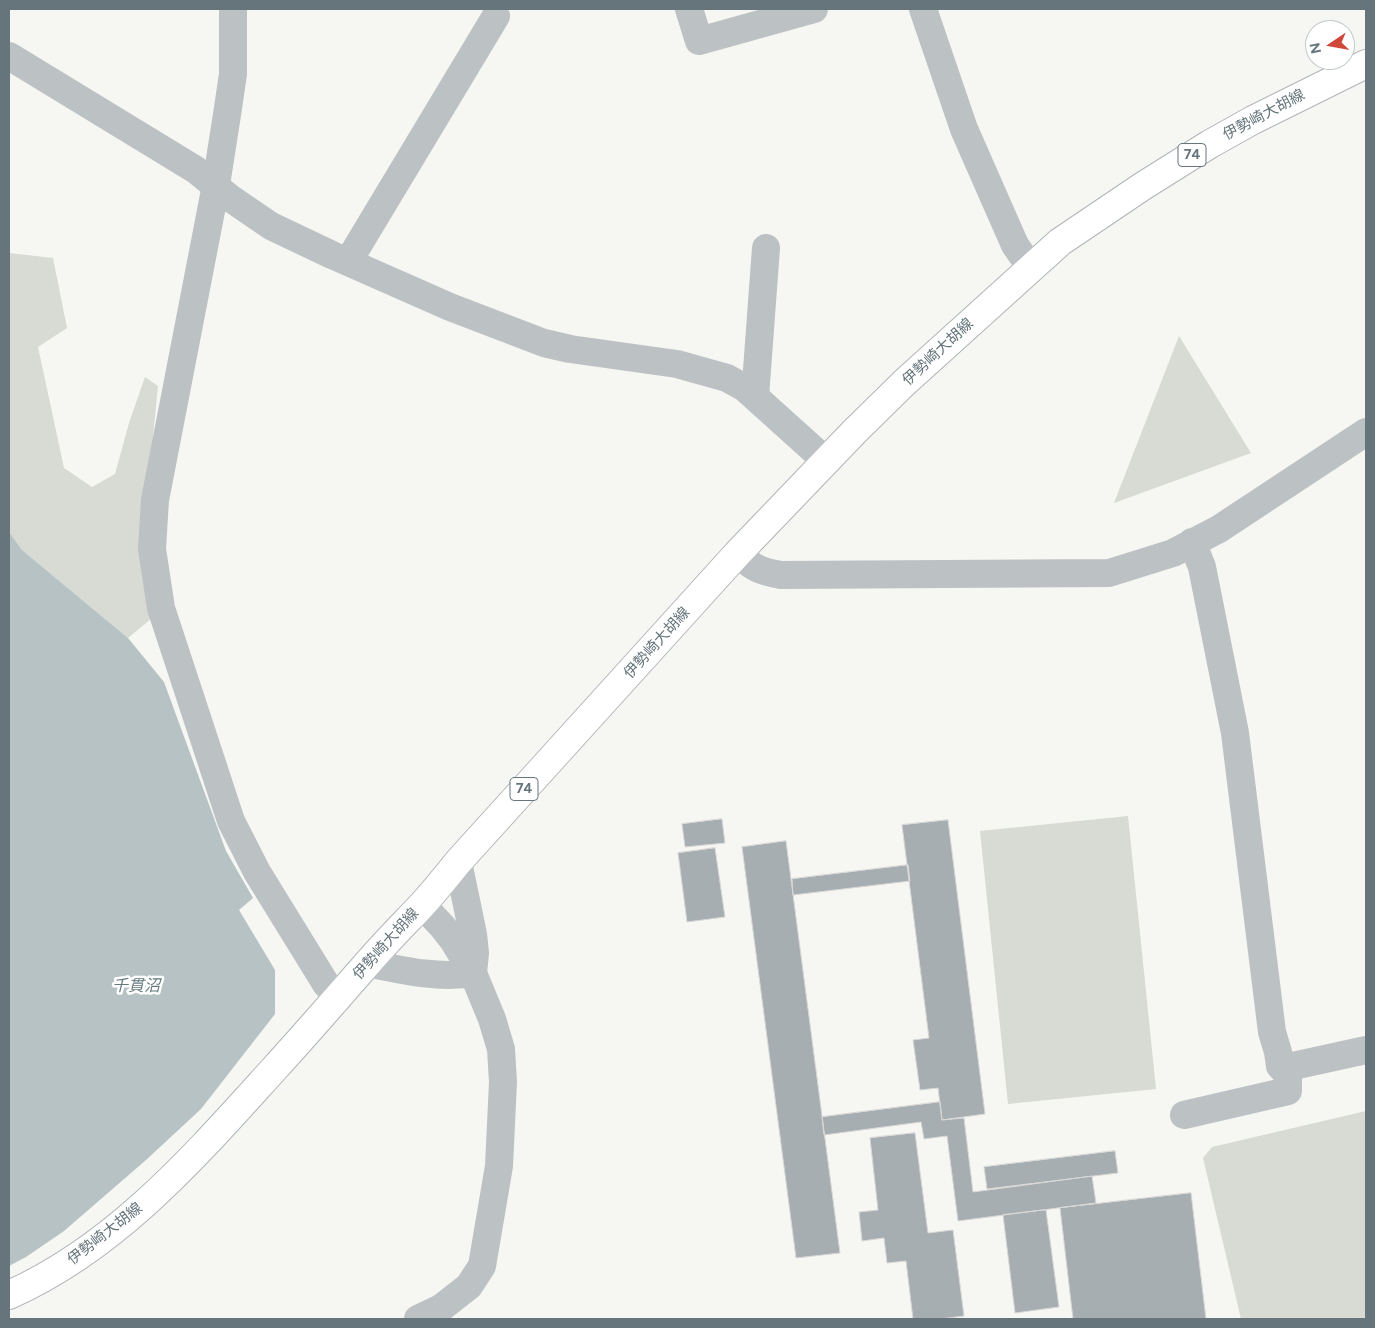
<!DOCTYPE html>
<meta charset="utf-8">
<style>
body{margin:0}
#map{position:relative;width:1375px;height:1328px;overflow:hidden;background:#f6f6f3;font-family:Figtree,sans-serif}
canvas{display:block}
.frame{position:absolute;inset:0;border:10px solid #65757b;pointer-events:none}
.north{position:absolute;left:1305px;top:20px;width:50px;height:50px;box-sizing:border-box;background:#fff;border:1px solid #c1c8ca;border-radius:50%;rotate:258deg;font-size:14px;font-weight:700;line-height:20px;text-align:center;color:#65757b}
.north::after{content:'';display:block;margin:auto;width:18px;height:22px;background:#cf483a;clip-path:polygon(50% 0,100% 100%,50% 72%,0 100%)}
</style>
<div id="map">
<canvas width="1375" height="1328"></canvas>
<div class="frame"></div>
<div class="north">N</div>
</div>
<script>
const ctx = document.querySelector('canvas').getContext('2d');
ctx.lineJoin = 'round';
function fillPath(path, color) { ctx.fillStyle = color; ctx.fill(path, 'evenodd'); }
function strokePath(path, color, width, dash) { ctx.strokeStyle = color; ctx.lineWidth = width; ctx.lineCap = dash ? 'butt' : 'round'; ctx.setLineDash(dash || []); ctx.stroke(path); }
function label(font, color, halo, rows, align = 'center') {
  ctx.font = font + ' Figtree,"Noto Sans JP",sans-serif'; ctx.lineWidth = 5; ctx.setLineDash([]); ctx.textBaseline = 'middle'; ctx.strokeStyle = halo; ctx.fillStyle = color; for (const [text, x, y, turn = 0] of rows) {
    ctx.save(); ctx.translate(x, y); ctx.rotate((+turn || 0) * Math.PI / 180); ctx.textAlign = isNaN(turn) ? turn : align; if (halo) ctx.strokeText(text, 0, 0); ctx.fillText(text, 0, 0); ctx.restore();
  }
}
const green = new Path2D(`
 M9 253 53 258 67 328 38 347 64 468 92 487 115 474 129 423 145 377 158 386 151 457 152 618 128 638 22 550 9 532Z
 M1179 336 1251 453 1114 503Z
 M1128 816 1156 1089 1008 1104 980 831Z
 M1366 1111V1319H1241L1203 1158 1212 1147Z`);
const water = new Path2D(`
 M9 532 22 550 128 638 164 682 226 851 253 898 239 910 275 970V1014L201 1109 146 1160 64 1231 26 1257 9 1266Z`);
const building = new Path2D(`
 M722 819 725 843 685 847 682 824Z
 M948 820 985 1114 942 1120 938 1088 920 1090 913 1040 929 1038 902 825Z
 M786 841 840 1253 796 1258 742 847Z
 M715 848 725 917 687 922 678 853Z
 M908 865 910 881 793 895 792 879Z
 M940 1102 942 1120 964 1118 973 1192 1092 1176 1096 1203 958 1221 947 1136 924 1139 921 1122 824 1135 822 1117Z
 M915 1133 928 1233 953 1230 964 1316 940 1319H913L906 1261 887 1263 884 1238 862 1241 859 1212 878 1210 870 1138Z
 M1115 1151 1118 1173 987 1189 984 1167Z
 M1191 1193 1206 1319H1073L1060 1208Z
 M1046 1210 1059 1307 1015 1313 1003 1215Z`);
const minor = new Path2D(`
 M233 9V74L228 108 216 185 155 500 152 549 161 608 231 821 257 872 326 984 339 998
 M689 9 699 41 814 9
 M923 9 964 129 1015 245 1031 268
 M9 56 196 170 230 198 271 226 332 255 450 307 544 343 570 349 677 364 727 378 745 388 826 461
 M348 262 496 16
 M755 397 766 248
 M1192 542 1202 567 1235 733 1272 1032 1278 1052 1280 1066H1293L1366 1050
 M737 554C754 568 759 571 781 575L1109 573 1173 553 1219 529 1366 432
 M367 963C401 970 438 979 473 973L475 953 473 934 458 862
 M1184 1115 1288 1091V1075L1280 1066
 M418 1319 441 1308 469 1286 482 1266 499 1166 503 1082 501 1049 492 1019 473 973 453 940 442 926 422 905`);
const major = new Path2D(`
 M9 1295C117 1247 196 1155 274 1069 306 1034 336 999 367 964 384 944 403 925 421 906 434 892 446 877 458 862L737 554 855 431 905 382 1060 242 1143 186 1210 144 1253 120 1366 64`);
const shields = [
 [1192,155,28],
 [524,789,28]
];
const shieldNames = [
 ["74",1192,155],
 ["74",524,789]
];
const streetNames = [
 ["伊勢崎大胡線",1264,115,-28],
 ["伊勢崎大胡線",938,352,-43],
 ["伊勢崎大胡線",657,643,-48],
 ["伊勢崎大胡線",386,944,-48],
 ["伊勢崎大胡線",105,1234,-38]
];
const waterNames = [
 ["千貫沼",136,986]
];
fillPath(green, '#d7dbd3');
fillPath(water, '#b6c2c4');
fillPath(building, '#a6aeb2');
strokePath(building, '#d8d7d6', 1);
strokePath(major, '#b0b5b7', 30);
strokePath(minor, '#bcc1c3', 28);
strokePath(major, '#fff', 28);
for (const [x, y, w] of shields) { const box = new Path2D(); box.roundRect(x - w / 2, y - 11.5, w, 23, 4); ctx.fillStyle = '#fff'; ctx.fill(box); strokePath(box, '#65757b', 1); }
label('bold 14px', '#65757b', null, shieldNames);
label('15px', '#65757b', '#fff', streetNames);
label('italic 16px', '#647a7d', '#fff', waterNames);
</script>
